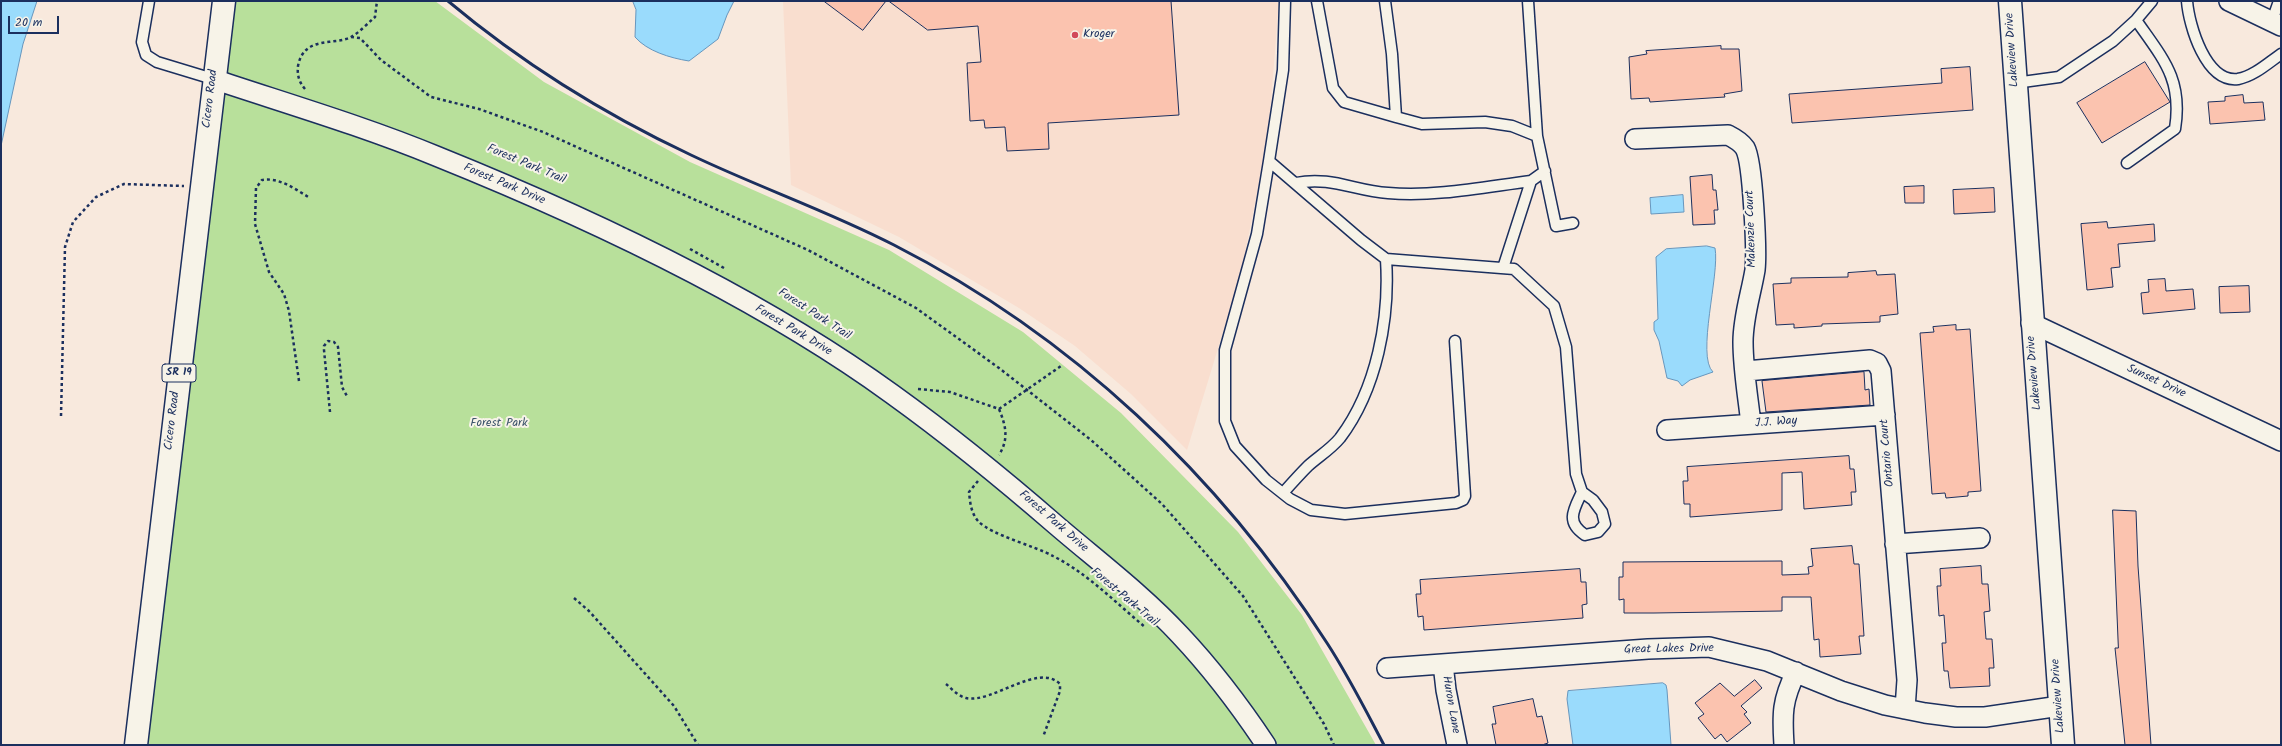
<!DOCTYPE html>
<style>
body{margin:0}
#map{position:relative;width:2282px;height:746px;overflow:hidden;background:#f8e9dd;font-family:Kalam,sans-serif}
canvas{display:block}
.frame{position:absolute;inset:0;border:2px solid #1b2f5e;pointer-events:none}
.scale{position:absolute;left:8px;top:16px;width:51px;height:18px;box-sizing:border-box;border:2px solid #1b2f5e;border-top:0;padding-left:5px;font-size:12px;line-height:14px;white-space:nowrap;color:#1b2f5e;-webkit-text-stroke:3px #f7f3e8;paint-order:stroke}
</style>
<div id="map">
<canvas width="2282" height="746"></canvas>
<div class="frame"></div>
<div class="scale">20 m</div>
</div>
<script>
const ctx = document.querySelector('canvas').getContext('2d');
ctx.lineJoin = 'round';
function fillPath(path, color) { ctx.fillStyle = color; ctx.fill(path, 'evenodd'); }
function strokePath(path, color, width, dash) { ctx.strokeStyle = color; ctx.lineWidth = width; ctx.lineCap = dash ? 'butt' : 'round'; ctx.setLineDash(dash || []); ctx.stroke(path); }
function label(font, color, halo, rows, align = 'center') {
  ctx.font = font + ' Kalam,sans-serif'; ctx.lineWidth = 4; ctx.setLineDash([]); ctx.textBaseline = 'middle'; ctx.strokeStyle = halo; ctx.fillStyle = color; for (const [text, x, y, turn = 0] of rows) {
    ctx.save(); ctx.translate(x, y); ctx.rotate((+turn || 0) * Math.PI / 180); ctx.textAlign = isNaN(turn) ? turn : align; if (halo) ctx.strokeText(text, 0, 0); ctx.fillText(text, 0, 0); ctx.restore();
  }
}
const built = new Path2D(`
 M783 1H1279L1268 139 1241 273 1187 450 1131 394 1075 346 1019 308 899 237 791 185Z`);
const green = new Path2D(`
 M226 1H435L544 82 690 162 889 250 1023 332 1121 413 1238 532 1302 615 1376 745H138Z`);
const water = new Path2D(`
 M1 1H37L23 44 1 146Z
 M633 1H734L727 15 718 39 689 61C670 58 647 51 635 37L636 10Z
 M1683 195 1684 212 1651 214 1650 198Z
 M1707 246 1715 248C1720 274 1696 356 1713 372L1690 380 1682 386 1678 381 1667 378 1659 341 1654 330V322L1658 319 1656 257 1666 249Z
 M1663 683 1666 685 1667 690 1671 745H1573L1567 699 1568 691Z`);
const building = new Path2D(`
 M824 1H886L863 30Z
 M889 1H1171L1179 115 1048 123 1049 149 1007 151 1005 127 985 128 984 120 970 121 967 63 981 62 978 26 928 30Z
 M1721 46V49H1739L1742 91 1724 94 1725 97 1679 100 1650 102 1649 98 1631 99 1629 57 1647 54 1646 51Z
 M2145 62 2170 102 2102 143 2077 103Z
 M1970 67 1973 110 1792 123 1789 94 1942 83 1941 69Z
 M2243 95 2244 103 2263 102 2265 120 2210 124 2208 102 2225 101V97Z
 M1712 175 1713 190H1716L1718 210H1714L1715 224 1693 225 1690 177Z
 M1924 186V203H1905L1904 187Z
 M1994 188 1995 212 1954 214 1953 190Z
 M2107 222 2108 228 2154 224 2155 241 2118 244 2120 267 2111 268 2113 287 2087 290 2081 224Z
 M1876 271 1877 275 1895 274 1898 314 1880 316V322L1822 324V326L1794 328V324L1776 325 1773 284 1791 283V278L1848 277V273Z
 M2165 279 2166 291 2193 289 2195 309 2143 314 2141 293 2149 292 2148 280Z
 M2249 286 2250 312 2220 313 2219 287Z
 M1956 325V330L1970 329 1981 491 1968 492V496L1946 498 1945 493 1932 494 1920 333 1934 332 1933 327Z
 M1864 372 1865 390 1869 389 1870 405 1766 412 1762 381Z
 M1849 456 1850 469H1854L1856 492H1851L1852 505 1804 509 1802 472 1782 473V510L1690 517V504H1684L1683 481H1688L1687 467Z
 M2113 510 2136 511 2138 566 2151 745H2125L2115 648H2118Z
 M1852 546 1854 564H1859L1864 636H1859L1861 654 1820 657 1819 639 1814 640 1811 597H1782V611L1654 613H1624V599L1619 600V577H1623V562L1782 561V575L1809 574 1808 567 1813 566 1811 549Z
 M1981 566 1982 584H1988L1990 611 1984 612 1986 639H1992L1994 668H1989L1990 686 1950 688 1948 671H1944L1942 643H1946L1944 615 1939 616 1937 586H1941L1940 569Z
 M1580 569 1581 582H1586L1587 604 1582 605 1583 618 1424 630 1423 616 1418 617 1416 594H1421L1420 580Z
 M1755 680 1762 688 1741 706 1747 712 1744 714 1751 723 1727 742 1721 734 1715 739 1698 718 1704 714 1695 703 1720 683 1734 696Z
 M1533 699 1537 717 1542 716 1548 743 1542 745H1496L1492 724H1496L1493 707Z`);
const path = new Path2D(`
 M351 37 360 38 381 60 431 97 479 109 543 132 808 250 916 308 999 368 1091 440 1162 504 1243 596 1324 724 1334 745
 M305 89C299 82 297 75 298 66 304 35 334 46 351 37 360 32 368 23 375 17L377 1
 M690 249 724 268
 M299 381 289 311 284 294 269 272 255 224 256 188 262 180C279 177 295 189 310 198
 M918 389 950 392 999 409C1006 426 1009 439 999 455
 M999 409 1061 366
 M330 412 324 350V346L328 341 334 342 338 347 342 387 348 398
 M61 416 65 247 73 222 96 197 124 184 184 186
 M978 481 969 492C970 502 971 513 978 521 991 535 1035 546 1053 556 1087 573 1116 603 1145 627
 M574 598 589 611 674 706 698 745
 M946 684C952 689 958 696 966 698 992 704 1038 662 1060 684V691L1043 737`);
const lane = new Path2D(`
 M149 1 142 42 146 55 157 62 213 79
 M1285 1 1283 70 1269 161 1257 234 1225 350V421L1235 446 1266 480 1290 499 1311 510 1345 514 1456 503 1463 500 1465 496 1455 341
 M1317 1 1333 88 1344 102 1396 117
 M1385 1 1392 54 1396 117 1422 124 1485 122 1512 126 1537 136
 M1528 1 1537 136 1556 226 1573 223
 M2187 1C2189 26 2206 83 2238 79 2254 76 2268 63 2281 54
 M2272 21 2279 1
 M2015 83 2059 77 2113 41 2136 20 2152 1
 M1269 161 1361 240 1386 259C1390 318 1377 389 1340 438 1331 449 1318 457 1308 466 1299 475 1291 484 1283 493
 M2127 163 2175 129C2183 79 2163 59 2136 20
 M1296 183C1331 176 1355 191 1388 193 1436 197 1484 187 1531 181L1545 171
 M1386 259 1514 269 1554 306 1566 347 1576 474 1582 492 1593 500 1602 512 1605 524 1598 532 1585 535C1565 522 1574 509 1582 492
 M1503 268 1531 181`);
const street = new Path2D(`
 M2229 1 2281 26
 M213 79C288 104 363 126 436 156 590 218 757 296 892 394 949 435 1003 479 1056 525 1098 561 1143 595 1180 635 1212 669 1240 706 1266 745
 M1635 139 1728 135C1734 138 1741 142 1745 148 1753 162 1757 252 1755 270 1751 294 1743 317 1743 342 1743 369 1748 397 1751 424
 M2031 323 2281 441
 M1746 371 1870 360 1877 363 1881 371 1907 680 1905 709
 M1667 430 1885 415
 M1895 544 1980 538
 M1443 664 1446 690 1457 745
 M1387 668 1648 649 1709 647 1767 661 1841 691 1885 705 1925 713 1956 717H1985L2060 706
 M1784 745C1782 714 1782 700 1796 672`);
const secondary = new Path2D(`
 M2010 1 2063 745`);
const primary = new Path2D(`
 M136 745 224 1`);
const rail = new Path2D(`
 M448 1C522 63 604 114 691 155 758 187 828 211 894 245 1072 336 1219 475 1327 643 1348 675 1366 711 1384 745`);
const markers = [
 [1075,35,4,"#d1495b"]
];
const shields = [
 [179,373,34]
];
const shieldNames = [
 ["SR 19",179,373]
];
const poiNames = [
 ["Kroger",1083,35]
];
const streetNames = [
 ["Lakeview Drive",2013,50,-94],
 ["Cicero Road",211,99,-83],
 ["Forest Park Trail",526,165,23],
 ["Forest Park Drive",504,185,23],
 ["Makenzie Court",1752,229,-92],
 ["Forest Park Trail",814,315,33],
 ["Forest Park Drive",793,331,31],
 ["Lakeview Drive",2035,373,-95],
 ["Sunset Drive",2156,382,25],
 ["Cicero Road",173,421,-83],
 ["J.J. Way",1776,423,-4],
 ["Ontario Court",1888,453,-95],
 ["Forest Park Drive",1053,522,41],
 ["Forest Park Trail",1124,598,40],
 ["Great Lakes Drive",1669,650,-1],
 ["Lakeview Drive",2059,696,-94],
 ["Huron Lane",1450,705,80]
];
const parkNames = [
 ["Forest Park",499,424]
];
fillPath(built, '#f9decf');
fillPath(green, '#b8e09b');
fillPath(water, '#9adbfc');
strokePath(water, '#6796bd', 1);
fillPath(building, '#fbc3af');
strokePath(building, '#1b2f5e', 1);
strokePath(lane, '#1b2f5e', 13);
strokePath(street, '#1b2f5e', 22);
strokePath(secondary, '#1b2f5e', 25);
strokePath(primary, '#1b2f5e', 25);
strokePath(path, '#1b2f5e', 2.5, [3, 3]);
strokePath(lane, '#f7f3e8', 10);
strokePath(street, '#f7f3e8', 19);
strokePath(secondary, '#f7f3e8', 22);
strokePath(primary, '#f7f3e8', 22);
strokePath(rail, '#1b2f5e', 3);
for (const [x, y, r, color] of markers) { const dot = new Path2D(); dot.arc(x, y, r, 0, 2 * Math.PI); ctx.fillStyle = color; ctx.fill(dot); strokePath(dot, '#f7f3e8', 1.5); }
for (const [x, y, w] of shields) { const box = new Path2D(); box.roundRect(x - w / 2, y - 9, w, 18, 3); ctx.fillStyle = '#f7f3e8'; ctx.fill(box); strokePath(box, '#1b2f5e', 1); }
label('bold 11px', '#1b2f5e', null, shieldNames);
label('12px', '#1b2f5e', '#f7f3e8', poiNames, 'left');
label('12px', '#1b2f5e', '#f7f3e8', streetNames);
label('12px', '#3a526a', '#f7f3e8', parkNames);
</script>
